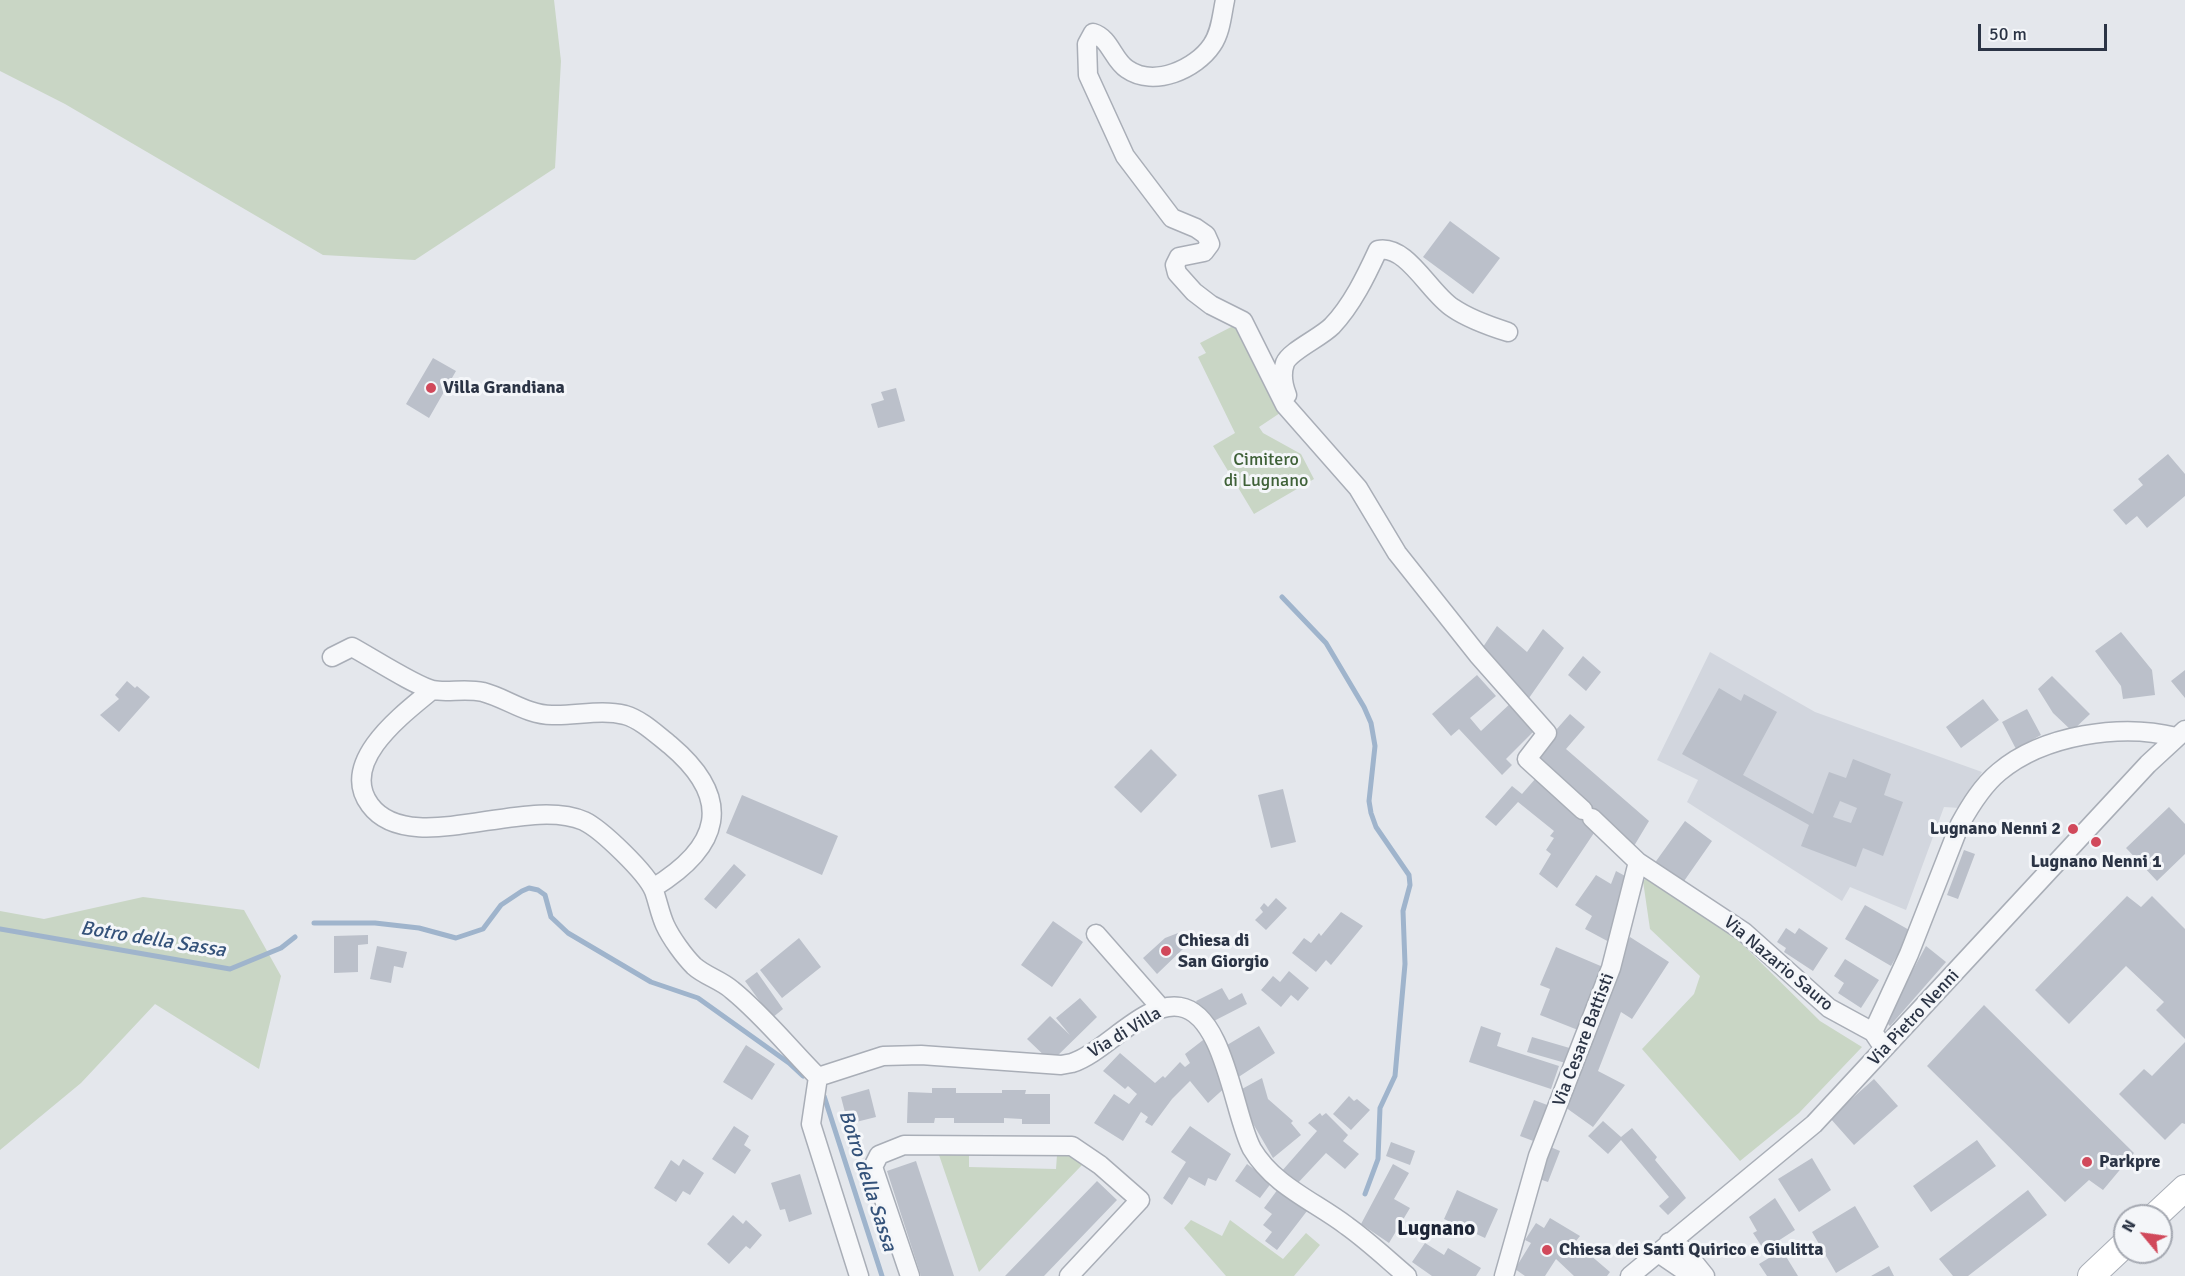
<!DOCTYPE html>
<style>
body{margin:0}
#map{position:relative;width:2185px;height:1276px;overflow:hidden;background:#e4e7ec;font-family:Signika,sans-serif}
canvas{display:block}
.north{position:absolute;left:2113px;top:1204px;width:60px;height:60px;box-sizing:border-box;background:#f4f6f9;border:2px solid #a4a8b1;border-radius:50%;rotate:299deg;font-size:16px;font-weight:700;line-height:24px;text-align:center;color:#2b3445}
.north::after{content:'';display:block;margin:auto;width:21px;height:27px;background:#d1495b;clip-path:polygon(50% 0,100% 100%,50% 72%,0 100%)}
.scale{position:absolute;left:1978px;top:24px;width:129px;height:27px;box-sizing:border-box;border:3px solid #2b3445;border-top:0;padding-left:8px;font-size:18px;line-height:21px;white-space:nowrap;color:#2b3445;-webkit-text-stroke:4px #f4f6f9;paint-order:stroke}
</style>
<div id="map">
<canvas width="2185" height="1276"></canvas>
<div class="north">N</div>
<div class="scale">50 m</div>
</div>
<script>
const ctx = document.querySelector('canvas').getContext('2d');
ctx.lineJoin = 'round';
function fillPath(path, color) { ctx.fillStyle = color; ctx.fill(path, 'evenodd'); }
function strokePath(path, color, width, dash) { ctx.strokeStyle = color; ctx.lineWidth = width; ctx.lineCap = dash ? 'butt' : 'round'; ctx.setLineDash(dash || []); ctx.stroke(path); }
function label(font, color, halo, rows, align = 'center') {
  ctx.font = font + ' Signika,sans-serif'; ctx.lineWidth = 6; ctx.setLineDash([]); ctx.textBaseline = 'middle'; ctx.strokeStyle = halo; ctx.fillStyle = color; for (const [text, x, y, turn = 0] of rows) {
    ctx.save(); ctx.translate(x, y); ctx.rotate((+turn || 0) * Math.PI / 180); ctx.textAlign = isNaN(turn) ? turn : align; if (halo) ctx.strokeText(text, 0, 0); ctx.fillText(text, 0, 0); ctx.restore();
  }
}
const built = new Path2D(`
 M1710 652 1815 712 1982 772 1960 808 1944 807 1906 910 1850 887 1842 901 1687 802 1698 780 1657 760Z`);
const green = new Path2D(`
 M0 0H554L561 61 555 168 415 260 323 255 65 104 0 71Z
 M1237 324 1280 413 1259 427 1263 433 1301 454 1314 479 1254 514 1213 446 1235 433 1198 357 1206 353 1200 343Z
 M1647 878 1739 941 1820 1021 1862 1047 1799 1113 1740 1161 1642 1049 1694 994 1700 976 1650 929 1643 881Z
 M143 897 244 910 281 976 259 1069 155 1004 81 1083 0 1150V911L44 919Z
 M969 1154V1167L1056 1169 1057 1155 1070 1156 1082 1165 979 1272 939 1155Z
 M1191 1220 1222 1236 1230 1220 1283 1259 1306 1233 1320 1245 1294 1276H1226L1184 1228Z`);
const stream = new Path2D(`
 M1282 597 1326 643 1364 707 1371 723 1375 746 1369 801 1371 813 1376 827 1409 875 1410 885 1403 911 1405 964 1395 1076 1380 1108 1378 1159 1365 1194
 M314 923H375L419 928 456 938 483 929 501 905 522 891 529 888 538 890 545 895 551 917 568 933 651 982 698 998 789 1063 803 1076
 M0 929 230 969 281 948 295 937
 M824 1096 882 1276`);
const building = new Path2D(`
 M1450 221 1500 258 1473 294 1423 257Z
 M433 358 456 371 429 418 406 404Z
 M896 388 905 421 878 428 871 404 884 400 881 392Z
 M2168 454 2185 474V496L2147 528 2137 516 2126 525 2113 510 2143 485 2138 479Z
 M1497 626 1527 652 1543 629 1564 648 1529 698 1481 650Z
 M2121 632 2152 670 2155 695 2123 699 2121 686 2095 651Z
 M1583 656 1601 672 1586 691 1568 675Z
 M2185 670V698L2171 681Z
 M1477 675 1496 696 1470 718 1481 731 1513 701 1538 727 1506 759 1512 765 1502 775 1459 729 1451 736 1432 714Z
 M2052 676 2090 714 2072 731 2053 713 2038 689Z
 M127 681 135 688 137 686 150 697 119 732 100 715 119 699 115 695Z
 M1719 688 1741 701 1744 694 1777 712 1743 775 1813 814 1829 772 1846 778 1853 759 1891 774 1884 795 1903 802 1883 856 1863 848 1856 867 1801 846 1809 825 1682 754ZM1840 801 1857 808 1851 823 1833 817Z
 M1983 699 1999 720 1961 748 1946 727Z
 M2027 709 2041 735 2016 749 2002 722Z
 M1570 714 1585 727 1566 749 1649 821 1634 846 1596 830 1557 888 1539 874 1551 854 1546 850 1554 838 1550 836 1554 831 1518 802 1496 826 1485 817 1512 786 1522 794 1536 778 1534 755Z
 M1151 749 1177 775 1141 813 1114 787Z
 M1283 789 1296 842 1271 848 1258 795Z
 M742 795 838 836 822 875 726 833Z
 M2169 807 2185 824V854L2157 881 2126 848Z
 M1685 821 1712 841 1682 884 1654 864Z
 M1964 850 1975 854 1958 899 1947 895Z
 M734 864 746 875 716 909 704 899Z
 M1616 871 1627 877 1611 943 1585 929 1592 916 1575 905 1596 875 1611 884Z
 M2127 896 2141 907 2152 896 2185 929V1039L2156 1010 2164 1002 2126 966 2069 1024 2035 990Z
 M1276 898 1287 908 1266 930 1255 920 1263 912 1260 908 1264 903 1268 907Z
 M1865 905 1911 931 1891 966 1845 939Z
 M1341 912 1363 926 1331 965 1326 960 1316 972 1292 953 1304 938 1311 943 1319 933 1321 936Z
 M1053 921 1083 942 1052 987 1021 965Z
 M1786 928 1795 934 1799 928 1828 948 1813 971 1784 952 1786 948 1777 942Z
 M1178 933 1183 936 1184 948 1157 974 1143 958 1165 938Z
 M368 935V944L358 945V972L334 973V936Z
 M1630 937 1669 962 1632 1019 1621 1012 1598 1071 1625 1085 1593 1127 1565 1107 1615 964Z
 M799 938 821 967 782 998 760 970Z
 M377 946 407 952 403 968 394 966 391 983 370 979Z
 M1926 946 1946 962 1890 1026 1885 1021Z
 M1556 947 1603 967 1578 1030 1540 1015 1550 989 1540 985Z
 M1845 959 1879 980 1861 1008 1838 993 1844 983 1834 976Z
 M1289 971 1309 988 1298 1001 1291 995 1281 1007 1261 990 1273 976 1280 982Z
 M757 972 783 1009 772 1018 745 981Z
 M1222 988 1229 1000 1242 993 1247 1004 1208 1024 1196 1001Z
 M1080 998 1097 1017 1051 1062 1027 1039 1050 1016 1070 1035 1056 1018Z
 M1984 1005 2134 1153 2103 1190 2089 1180 2065 1202 1927 1066Z
 M1259 1026 1275 1053 1234 1080 1222 1048Z
 M1481 1026 1501 1033 1497 1046 1559 1066 1551 1089 1469 1062Z
 M1207 1037 1229 1084 1208 1103 1190 1081 1172 1099 1152 1126 1145 1122 1148 1117 1141 1112 1123 1141 1094 1123 1114 1094 1129 1104 1137 1094 1128 1086 1125 1089 1103 1071 1120 1053 1155 1083 1163 1076 1165 1078 1180 1062 1185 1067 1190 1063 1185 1054Z
 M1532 1037 1573 1049 1569 1064 1527 1052Z
 M2185 1042V1124L2182 1123 2165 1140 2119 1094 2144 1069 2152 1076Z
 M746 1045 775 1064 752 1100 723 1082Z
 M1262 1078 1268 1099 1293 1121 1291 1123 1301 1135 1273 1158 1248 1115 1242 1089Z
 M1874 1079 1898 1106 1854 1145 1830 1118Z
 M932 1088H956V1093H1002V1090H1026L1025 1094H1050V1124H1022V1119L1004 1118V1123H954V1118H935L934 1123H907L908 1092 932 1093Z
 M869 1089 876 1117 848 1124 841 1097Z
 M1349 1096 1354 1101 1357 1099 1370 1110 1351 1130 1333 1114Z
 M1534 1100 1550 1106 1536 1142 1520 1136Z
 M1320 1113 1322 1116 1326 1113 1348 1135 1343 1141 1359 1154 1345 1169 1326 1153 1296 1185 1281 1172 1317 1131 1308 1123Z
 M1603 1121 1621 1137 1632 1128 1657 1157 1655 1160 1680 1190 1686 1198 1668 1215 1659 1206 1669 1197 1621 1140 1608 1154 1588 1136Z
 M734 1126 749 1136 744 1145 751 1150 735 1174 712 1159Z
 M1190 1126 1231 1154 1216 1181 1208 1178 1205 1186 1189 1177 1172 1205 1163 1198 1186 1162 1171 1152Z
 M1977 1140 1996 1166 1931 1212 1913 1186Z
 M1391 1142 1415 1151 1410 1165 1386 1156Z
 M1548 1146 1560 1151 1548 1182 1536 1178Z
 M1812 1158 1831 1190 1799 1212 1778 1179Z
 M683 1159 704 1173 690 1195 683 1191 676 1202 654 1188 671 1160 679 1166Z
 M916 1161 954 1276H921L887 1171Z
 M1247 1164 1272 1182 1260 1198 1235 1181Z
 M1393 1164 1409 1173 1394 1199 1410 1208 1389 1243 1361 1224Z
 M800 1174 812 1214 789 1222 785 1209 780 1210 771 1183Z
 M1097 1181 1117 1200 1044 1276H1005Z
 M1278 1189 1307 1211 1277 1250 1265 1241 1272 1232 1263 1225 1272 1214 1264 1208Z
 M1457 1190 1498 1209 1485 1238 1444 1219Z
 M2028 1190 2047 1215 1968 1276H1953L1939 1259Z
 M1775 1198 1795 1230 1764 1250 1753 1233 1757 1231 1749 1217Z
 M1855 1206 1879 1247 1836 1273 1812 1232Z
 M733 1215 743 1224 746 1220 762 1235 750 1249 746 1246 729 1264 707 1244Z
 M1550 1218 1580 1236 1572 1246 1578 1251 1582 1248 1610 1272 1607 1276H1574L1556 1259 1545 1276H1525L1515 1269 1531 1243 1525 1240 1536 1223 1544 1228Z
 M1425 1243 1444 1255 1448 1248 1481 1268 1476 1276H1432L1412 1262Z
 M1782 1250 1798 1276H1767L1759 1264Z
 M1889 1266 1894 1276H1871Z`);
const street = new Path2D(`
 M1225 0C1222 14 1221 32 1212 45 1196 69 1154 88 1127 69 1113 60 1110 38 1093 33L1087 44 1088 75 1125 156 1172 218 1196 228 1206 235 1210 244 1204 252 1179 257 1175 265 1177 273 1194 292 1211 305 1243 321 1285 405 1358 488 1397 553 1478 655 1547 733 1527 759 1583 810
 M1287 395C1283 385 1281 374 1285 363 1290 351 1320 338 1332 326 1352 305 1366 276 1378 250 1407 244 1430 294 1453 308 1469 319 1489 326 1508 332
 M332 657 352 647C369 656 417 687 433 690 447 693 465 688 483 692 506 698 527 715 552 715 576 716 601 709 625 715 642 720 656 734 670 745 735 800 720 847 653 888
 M432 690C403 714 338 762 370 805 410 859 525 795 584 821 601 829 647 873 654 891 658 902 660 914 665 925 671 938 684 956 694 966 705 976 721 980 732 990 763 1015 790 1049 818 1077
 M1592 818 1638 862 1744 932 1829 1008 1873 1032 1879 1041
 M1096 934 1161 1008
 M1873 1032 1909 954 1960 824C1970 806 1982 786 1999 772 2043 735 2121 723 2176 737
 M818 1077 883 1056 921 1055 1061 1065 1072 1063C1106 1052 1144 1001 1180 1007 1225 1014 1234 1117 1252 1149 1274 1186 1314 1201 1347 1226 1368 1241 1387 1259 1407 1276
 M818 1077 811 1124 859 1276
 M1669 1242 1684 1250 1705 1276
 M1657 1252 1692 1276
 M910 1276 873 1167 879 1155 904 1145 1072 1146 1100 1165 1140 1200 1069 1276
 M1504 1276 1538 1156 1611 968 1638 862
 M1630 1276 1814 1124 2148 764 2185 730`);
const secondary = new Path2D(`
 M2155 1216 2185 1188
 M2091 1276 2125 1244`);
const markers = [
 [431,388,6,"#d1495b"],
 [2073,829,6,"#d1495b"],
 [2096,842,6,"#d1495b"],
 [1166,951,6,"#d1495b"],
 [2087,1162,6,"#d1495b"],
 [1547,1250,6,"#d1495b"]
];
const poiNames = [
 ["Villa Grandiana",443,388],
 ["Lugnano Nenni 2",2061,829,"right"],
 ["Lugnano Nenni 1",2096,862,"center"],
 ["Chiesa di",1178,941],
 ["San Giorgio",1178,962],
 ["Parkpre",2099,1162],
 ["Chiesa dei Santi Quirico e Giulitta",1559,1250]
];
const parkNames = [
 ["Cimitero",1266,460],
 ["di Lugnano",1266,481]
];
const streetNames = [
 ["Via Nazario Sauro",1778,964,40],
 ["Via Pietro Nenni",1914,1018,-47],
 ["Via di Villa",1125,1033,-31],
 ["Via Cesare Battisti",1584,1040,-69]
];
const waterNames = [
 ["Botro della Sassa",153,940,9],
 ["Botro della Sassa",867,1181,72]
];
const quarterNames = [
 ["Lugnano",1436,1229]
];
fillPath(built, '#d2d6de');
fillPath(green, '#c9d6c5');
strokePath(stream, '#9fb4cc', 5);
fillPath(building, '#bbc0ca');
strokePath(street, '#a9aeb7', 21);
strokePath(secondary, '#a9aeb7', 28);
strokePath(street, '#f7f8fa', 18);
strokePath(secondary, '#fff', 26);
for (const [x, y, r, color] of markers) { const dot = new Path2D(); dot.arc(x, y, r, 0, 2 * Math.PI); ctx.fillStyle = color; ctx.fill(dot); strokePath(dot, '#f4f6f9', 2); }
label('bold 18px', '#2b3445', '#f4f6f9', poiNames, 'left');
label('18px', '#3f6138', '#f4f6f9', parkNames);
label('18px', '#2b3445', '#f4f6f9', streetNames);
label('italic 20px', '#34527a', '#f4f6f9', waterNames);
label('bold 21px', '#1d2536', '#f4f6f9', quarterNames);
</script>
